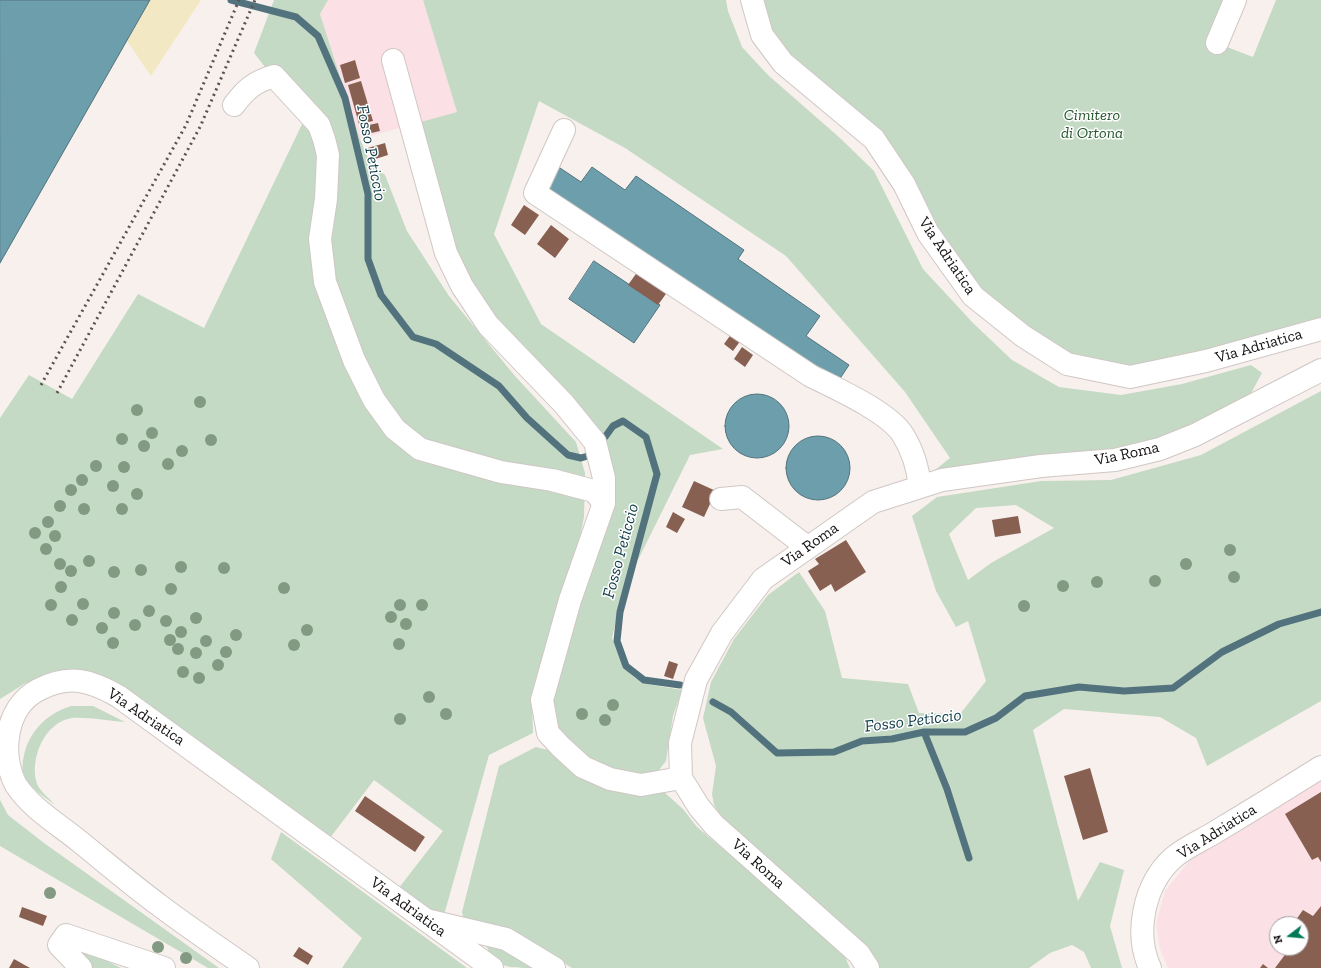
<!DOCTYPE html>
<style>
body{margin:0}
#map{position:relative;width:1321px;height:968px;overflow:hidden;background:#f8f0ec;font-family:"Zilla Slab",serif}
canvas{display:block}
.north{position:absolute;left:1269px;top:916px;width:40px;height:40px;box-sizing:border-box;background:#fff;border:1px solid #a19f9f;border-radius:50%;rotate:254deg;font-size:11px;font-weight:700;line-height:16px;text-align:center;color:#13100f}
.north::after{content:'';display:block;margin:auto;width:14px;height:18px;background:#007956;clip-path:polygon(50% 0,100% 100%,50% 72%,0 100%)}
</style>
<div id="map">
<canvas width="1321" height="968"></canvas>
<div class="north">N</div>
</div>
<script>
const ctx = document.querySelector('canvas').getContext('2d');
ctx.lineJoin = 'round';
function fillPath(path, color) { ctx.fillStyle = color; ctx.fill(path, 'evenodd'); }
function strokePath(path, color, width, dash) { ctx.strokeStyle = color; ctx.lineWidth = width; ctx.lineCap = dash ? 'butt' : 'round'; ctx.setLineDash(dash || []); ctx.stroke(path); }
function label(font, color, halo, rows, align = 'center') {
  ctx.font = font + ' "Zilla Slab",serif'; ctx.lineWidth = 3; ctx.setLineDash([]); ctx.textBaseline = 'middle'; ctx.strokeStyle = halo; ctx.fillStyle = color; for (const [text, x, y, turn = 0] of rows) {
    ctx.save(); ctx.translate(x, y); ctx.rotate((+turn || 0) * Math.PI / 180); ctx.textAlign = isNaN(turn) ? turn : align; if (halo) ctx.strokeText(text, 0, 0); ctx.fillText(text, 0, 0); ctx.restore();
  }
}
const industrial = new Path2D(`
 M328 0H423L457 112 360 139 320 14Z
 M1321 781V968H1168L1160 949 1156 923 1165 891 1191 859ZM1277 924H1301V948H1277Z`);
const green = new Path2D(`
 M274 0H328L320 14 360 139 370 162 385 175 407 231 449 296 515 376 576 442 585 473 584 517 574 566 532 702 533 733 489 755 444 915 432 913 398 889 443 831 374 780 330 838 169 719 92 675 75 669 53 671 24 684 0 699V418L29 375 72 399 138 294 204 328 305 118 254 53Z
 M423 0H726L728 11 742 47 768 75 840 138 874 171 923 269 973 323 1012 360 1059 387 1121 395 1182 384 1251 365 1262 373 1249 397 1226 413 1147 442 1093 452 1031 456 930 474 950 458 905 392 786 256 625 148 539 101 494 234 541 324 723 449 690 455 639 558 627 574 612 638 625 669 635 678 647 684 682 690 673 716 666 761 659 770 646 776 608 773 560 739 550 709 611 482 527 360 466 281 417 123 457 112Z
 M759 0H1223L1206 39 1253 57 1276 0H1321V322L1133 371 1070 358 980 295 936 233 911 185 789 60 768 33Z
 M1321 391V701L1207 766 1196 738 1160 717 1064 709 1033 730 1078 901 1100 862 1124 870 1110 926 1122 968H1091L1084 952 1072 945 1050 953 1029 968H874L725 822 714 805 712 794 716 766 703 718 711 682 734 639 768 595 799 572 825 611 842 678 908 684 919 713 960 714 986 681 968 621 956 627 936 591 912 516 937 497 1041 481 1111 480 1201 455ZM1016 505 1054 528 991 563 968 580 949 534 976 508Z
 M71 706H93L125 722C109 721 87 717 72 718 44 722 29 760 37 784 40 791 50 799 55 805 45 797 29 788 24 775 21 768 23 759 25 751 32 728 49 713 71 706Z
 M536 747 548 750 571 772 615 789 664 792 683 809 697 827 841 948 850 968H572L548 953 464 921 462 912 499 766Z
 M0 800 8 815 44 843 219 968H208L0 846Z
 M281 832 467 968H342L362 938 271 859Z
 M495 944 531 968C512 968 494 968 487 947Z
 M79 951 88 952 121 968H78Z`);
const sand = new Path2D(`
 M150 0H201L151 76 127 41Z`);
const water = new Path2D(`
 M0 0H150L0 263Z
 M554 164 581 182 592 167 625 190 636 176 744 250 738 259 820 316 806 336 849 365 835 386 541 183Z
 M594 261 660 305 634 343 569 299Z
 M725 426a32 32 0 1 1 64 0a32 32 0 1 1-64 0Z
 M786 468a32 32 0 1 1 64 0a32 32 0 1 1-64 0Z`);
const stream = new Path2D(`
 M231 0 296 17 318 36 345 98 368 194V259L381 295 413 337 436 344 499 386 527 418 568 455 581 458 591 455
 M605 437 613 426 623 421 646 437 657 474 620 612 617 641 626 666 644 680 680 685
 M713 702 731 712 777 753 834 752 862 741 892 739 924 732H965L996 718 1025 696 1079 687 1124 691 1173 688 1222 652 1279 624 1321 612
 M924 732 947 789 969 858`);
const building = new Path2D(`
 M355 60 360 78 345 83 340 65Z
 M361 81 373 121 359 124 348 85Z
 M378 123 380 131 363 135 360 127Z
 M385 143 388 155 372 160 368 148Z
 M524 205 539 215 525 235 511 225Z
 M551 225 569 239 555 258 537 244Z
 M638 271 668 291 658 305 628 285Z
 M732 333 741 340 733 351 724 344Z
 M742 347 753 355 745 367 734 359Z
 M694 481 716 491 704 517 682 507Z
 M673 512 685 519 677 533 666 527Z
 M1018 516 1021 533 995 537 992 520Z
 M846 540 866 572 835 592 831 584 820 591 808 571 819 564 815 559Z
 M669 661 678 664 673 679 664 676Z
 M1090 768 1108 832 1083 840 1064 776Z
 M1321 792V862L1318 857 1312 860 1285 814Z
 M365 796 425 837 415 852 355 811Z
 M1321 906V968H1275L1290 948H1301V924H1293L1303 910 1313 916Z
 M22 907 47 916 43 926 19 917Z
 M299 947 313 956 308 965 293 956Z
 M14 959 30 968H9Z
 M1263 964 1268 968H1260Z`);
const minor = new Path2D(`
 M1217 43 1235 0
 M393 60 446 253 462 286 488 325 564 404 595 442 604 478V503L570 600 542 700 548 733 561 747 583 767 610 779 641 785 681 778
 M234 105C246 89 254 82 274 76L319 125 324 139 328 155 326 199 320 239 325 282 354 360 374 400 395 429 420 449 501 472 552 480 594 491 604 503
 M564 130 535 193 811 376C835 388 889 412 903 435 913 451 918 468 920 487
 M721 499 742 497 807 547
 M426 920 506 939 554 968
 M81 968 59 945 66 935 164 968
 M868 968 859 954 714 825 699 807 681 778 680 743 696 680 722 633 763 579 873 502 942 480 1041 466 1115 460 1160 449 1195 435 1321 370`);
const major = new Path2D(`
 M752 0 762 35 783 63 874 139 904 184 928 233 973 296 1023 336 1067 364 1130 377 1206 361 1321 329
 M248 968C218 947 188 927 159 905 132 885 105 862 79 841 58 824 31 808 16 785 0 755 5 707 38 690 69 674 90 680 118 696L492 968
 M1150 968C1134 933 1144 884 1173 858 1185 847 1203 840 1217 831 1252 810 1286 789 1321 767`);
const rail = new Path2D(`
 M41 385 186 125 239 0
 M57 393 200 127 255 0`);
const trees = [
 [200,402],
 [137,410],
 [152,433],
 [122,439],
 [211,440],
 [144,446],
 [182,451],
 [168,464],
 [96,466],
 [124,467],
 [82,480],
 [113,486],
 [71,490],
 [137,494],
 [60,506],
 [84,509],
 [122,509],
 [48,522],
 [35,533],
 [55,536],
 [46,549],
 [1230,550],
 [89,561],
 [60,564],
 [1186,564],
 [181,567],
 [224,568],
 [141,570],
 [71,571],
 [114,572],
 [1234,577],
 [1155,581],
 [1097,582],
 [1063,586],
 [61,587],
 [284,588],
 [171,589],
 [83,604],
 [51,605],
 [400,605],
 [422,605],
 [1024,606],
 [149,611],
 [114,613],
 [391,617],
 [196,618],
 [72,620],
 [166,621],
 [406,624],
 [135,625],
 [102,628],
 [307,630],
 [181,632],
 [236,635],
 [170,640],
 [206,641],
 [113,643],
 [399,644],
 [294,645],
 [178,649],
 [226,652],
 [196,653],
 [218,665],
 [183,672],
 [199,678],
 [429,697],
 [613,705],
 [446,714],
 [582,714],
 [400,719],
 [605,720],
 [50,893],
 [158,947],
 [186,958]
];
const parkNames = [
 ["Cimitero",1092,115],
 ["di Ortona",1092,133]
];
const streetNames = [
 ["Via Adriatica",947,256,56],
 ["Via Adriatica",1259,346,-16],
 ["Via Roma",1127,454,-12],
 ["Via Roma",810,545,-35],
 ["Via Adriatica",146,717,34],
 ["Via Adriatica",1217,832,-32],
 ["Via Roma",758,864,42],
 ["Via Adriatica",408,907,36]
];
const waterNames = [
 ["Fosso Peticcio",371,153,79],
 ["Fosso Peticcio",621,551,-75],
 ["Fosso Peticcio",913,721,-7]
];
fillPath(industrial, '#fbe0e5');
fillPath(green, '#c4dac5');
fillPath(sand, '#f2e8c3');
fillPath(water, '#6d9eac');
strokePath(water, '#52737d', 1);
strokePath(stream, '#52737d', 7);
fillPath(building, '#886052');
strokePath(minor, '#cfc7c4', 24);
strokePath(major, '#cfc7c4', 24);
strokePath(minor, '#fff', 22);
strokePath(major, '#fff', 22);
strokePath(rail, '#585452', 3, [2, 4]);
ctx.fillStyle = '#829a81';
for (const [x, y] of trees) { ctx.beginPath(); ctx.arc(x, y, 6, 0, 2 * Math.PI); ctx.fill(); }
label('italic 16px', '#22532a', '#fff', parkNames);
label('16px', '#13100f', '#fff', streetNames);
label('italic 17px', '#0e3c47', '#fff', waterNames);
</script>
